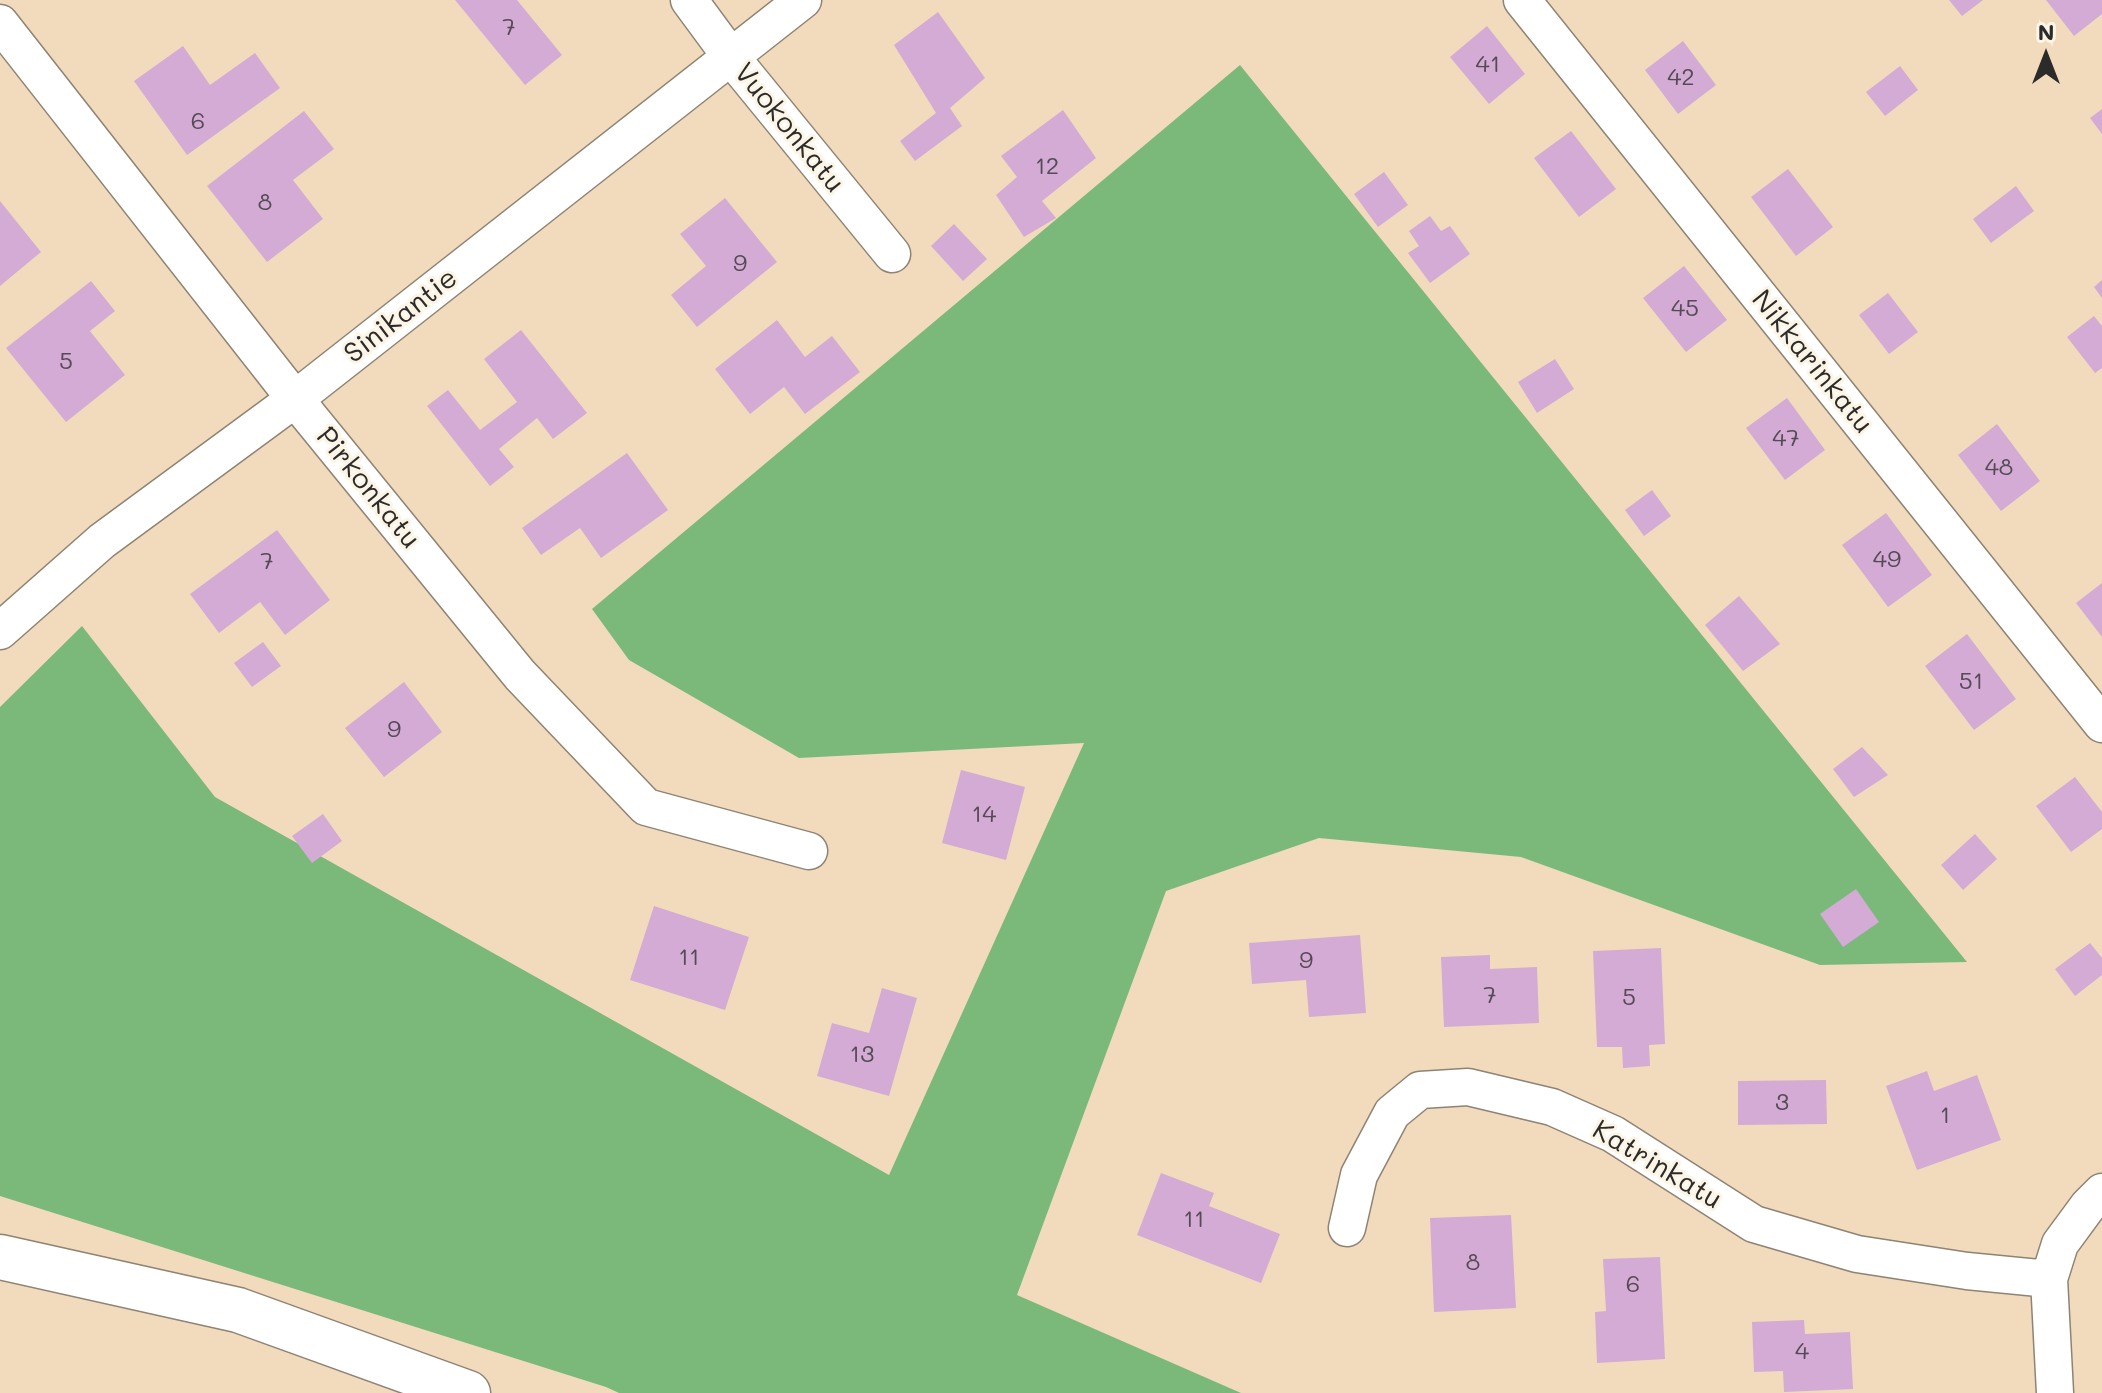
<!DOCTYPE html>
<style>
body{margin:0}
#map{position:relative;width:2102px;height:1393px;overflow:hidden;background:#f2dbbc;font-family:Mali,sans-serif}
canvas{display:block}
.north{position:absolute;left:2006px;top:16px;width:80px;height:80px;-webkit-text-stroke:6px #fcf5e5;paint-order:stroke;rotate:0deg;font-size:22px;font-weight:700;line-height:32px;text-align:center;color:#2b2b2b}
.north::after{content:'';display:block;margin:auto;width:28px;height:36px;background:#2b2b2b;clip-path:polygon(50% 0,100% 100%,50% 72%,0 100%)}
</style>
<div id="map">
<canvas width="2102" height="1393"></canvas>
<div class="north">N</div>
</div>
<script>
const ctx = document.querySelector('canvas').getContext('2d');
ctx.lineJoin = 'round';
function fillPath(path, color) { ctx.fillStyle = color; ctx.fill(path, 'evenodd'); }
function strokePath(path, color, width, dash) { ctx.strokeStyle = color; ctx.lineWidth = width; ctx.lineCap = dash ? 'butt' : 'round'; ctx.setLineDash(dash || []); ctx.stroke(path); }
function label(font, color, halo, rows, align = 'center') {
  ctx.font = font + ' Mali,sans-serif'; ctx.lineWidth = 6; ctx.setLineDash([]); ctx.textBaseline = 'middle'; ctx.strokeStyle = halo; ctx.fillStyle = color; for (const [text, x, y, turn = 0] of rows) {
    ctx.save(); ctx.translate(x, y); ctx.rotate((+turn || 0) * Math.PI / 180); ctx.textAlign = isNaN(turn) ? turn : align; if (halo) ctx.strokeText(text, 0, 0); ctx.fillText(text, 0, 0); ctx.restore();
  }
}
const forest = new Path2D(`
 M1240 65 1967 962 1820 965 1521 857 1319 838 1166 891 1017 1295 1241 1393H619L606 1387 0 1196V707L82 626 215 797 889 1175 1084 743 799 758 629 660 592 609Z`);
const building = new Path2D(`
 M455 0H517L562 55 525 85Z
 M1949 0H1983L1962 16Z
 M2046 0H2102V14L2074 36Z
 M938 12 985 78 950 108 962 126 915 161 900 141 936 113 894 45Z
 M1487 26 1525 74 1489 104 1450 57Z
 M1683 41 1716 85 1678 114 1645 70Z
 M183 46 210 85 255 53 280 88 187 155 134 81Z
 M1900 66 1918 90 1885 116 1866 92Z
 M2102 109V134L2090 118Z
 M1063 110 1096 158 1042 201 1056 218 1024 237 996 195 1017 177 1001 156Z
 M304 111 334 149 293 180 323 219 267 262 207 186Z
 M1571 131 1616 189 1579 217 1534 158Z
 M1788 169 1833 227 1796 256 1751 197Z
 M1384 172 1408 205 1378 227 1354 194Z
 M2016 186 2034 211 1991 243 1973 219Z
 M725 198 777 262 697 327 671 295 706 266 680 234Z
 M0 201 41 252 0 286Z
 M1430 216 1441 231 1450 226 1470 254 1430 283 1408 253 1419 246 1409 231Z
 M954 224 987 259 963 281 931 246Z
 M1684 266 1727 320 1686 352 1643 298Z
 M2102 280V298L2094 287Z
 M91 281 115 311 90 331 125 375 66 422 6 348Z
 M1888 293 1918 332 1889 354 1859 315Z
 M2094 316 2102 326V368L2095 373 2067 337Z
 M777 320 805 357 832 336 860 372 805 414 784 387 750 414 715 369Z
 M521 330 587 413 553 439 537 418 499 449 514 467 490 486 427 406 448 390 480 430 517 402 484 359Z
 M1555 359 1574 389 1537 413 1518 382Z
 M1787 398 1825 450 1785 480 1746 428Z
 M1997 424 2040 481 2001 511 1958 455Z
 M627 453 668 510 601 558 580 528 541 555 522 528Z
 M1652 490 1671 516 1644 536 1625 510Z
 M1886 513 1932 575 1888 607 1842 545Z
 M277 530 330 600 285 635 260 602 219 633 190 594Z
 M2102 583V637L2076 603Z
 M1739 596 1780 644 1743 671 1705 625Z
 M1967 634 2016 699 1974 730 1925 666Z
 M263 642 281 666 252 687 234 663Z
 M404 682 442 732 384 777 345 728Z
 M1862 747 1888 775 1854 797 1833 769Z
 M961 770 1025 787 1006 860 942 843Z
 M2075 777 2102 812V829L2071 852 2036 806Z
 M323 814 342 841 312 863 292 836Z
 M1975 834 1997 859 1963 890 1941 865Z
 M1856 889 1879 922 1843 947 1820 914Z
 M654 906 749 937 725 1010 630 980Z
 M1360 935 1366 1013 1309 1017 1306 980 1252 984 1249 943Z
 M2090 943 2102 958V975L2075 996 2055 969Z
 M1661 948 1665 1044 1649 1045 1650 1066 1623 1068 1622 1047H1597L1593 951Z
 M1490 955V969L1537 967 1539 1023 1444 1027 1441 957Z
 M882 988 917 998 889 1096 817 1076 832 1023 869 1033Z
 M1927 1071 1934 1091 1977 1075 2001 1140 1917 1170 1886 1086Z
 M1826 1080 1827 1124 1738 1125V1081Z
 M1161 1173 1214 1193 1209 1206 1280 1234 1261 1283 1137 1235Z
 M1511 1215 1516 1308 1434 1312 1430 1218Z
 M1660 1257 1665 1359 1597 1363 1595 1312 1606 1311 1603 1259Z
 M1804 1320 1805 1334 1850 1332 1853 1389 1784 1392 1783 1371 1754 1372 1752 1322Z`);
const street = new Path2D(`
 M689 0 731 57 892 254
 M1522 0 2102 724
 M0 23 295 399 520 675 646 807 809 851
 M0 631 102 541 295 399 803 0
 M1347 1228 1359 1175 1392 1113 1420 1090 1468 1087 1552 1107 1613 1134 1754 1224 1857 1254 1967 1271 2049 1279
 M2055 1393 2049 1279 2060 1244 2088 1206 2102 1192`);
const secondary = new Path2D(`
 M0 1257 238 1310 468 1393`);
const numberNames = [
 ["7",509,28],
 ["41",1488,65],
 ["42",1681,78],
 ["6",198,122],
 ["12",1047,167],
 ["8",265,203],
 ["9",740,264],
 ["45",1685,309],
 ["5",66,362],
 ["47",1786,439],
 ["48",1999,468],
 ["49",1887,560],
 ["7",267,562],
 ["51",1971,682],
 ["9",394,730],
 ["14",984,815],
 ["11",689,958],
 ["9",1306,961],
 ["7",1490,996],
 ["5",1629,998],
 ["13",862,1055],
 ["3",1782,1103],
 ["1",1945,1116],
 ["11",1194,1220],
 ["8",1473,1263],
 ["6",1633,1285],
 ["4",1802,1352]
];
const streetNames = [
 ["Vuokonkatu",789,128,51],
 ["Sinikantie",401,316,-38],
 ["Nikkarinkatu",1812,362,51],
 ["Pirkonkatu",368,488,51],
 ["Katrinkatu",1657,1165,31]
];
fillPath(forest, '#7bb97a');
fillPath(building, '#d3abd5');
strokePath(street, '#8e8374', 39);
strokePath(secondary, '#8e8374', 47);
strokePath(street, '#fff', 36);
strokePath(secondary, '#fff', 44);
label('24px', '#554b56', null, numberNames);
label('28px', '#2b2b2b', '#fcf5e5', streetNames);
</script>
